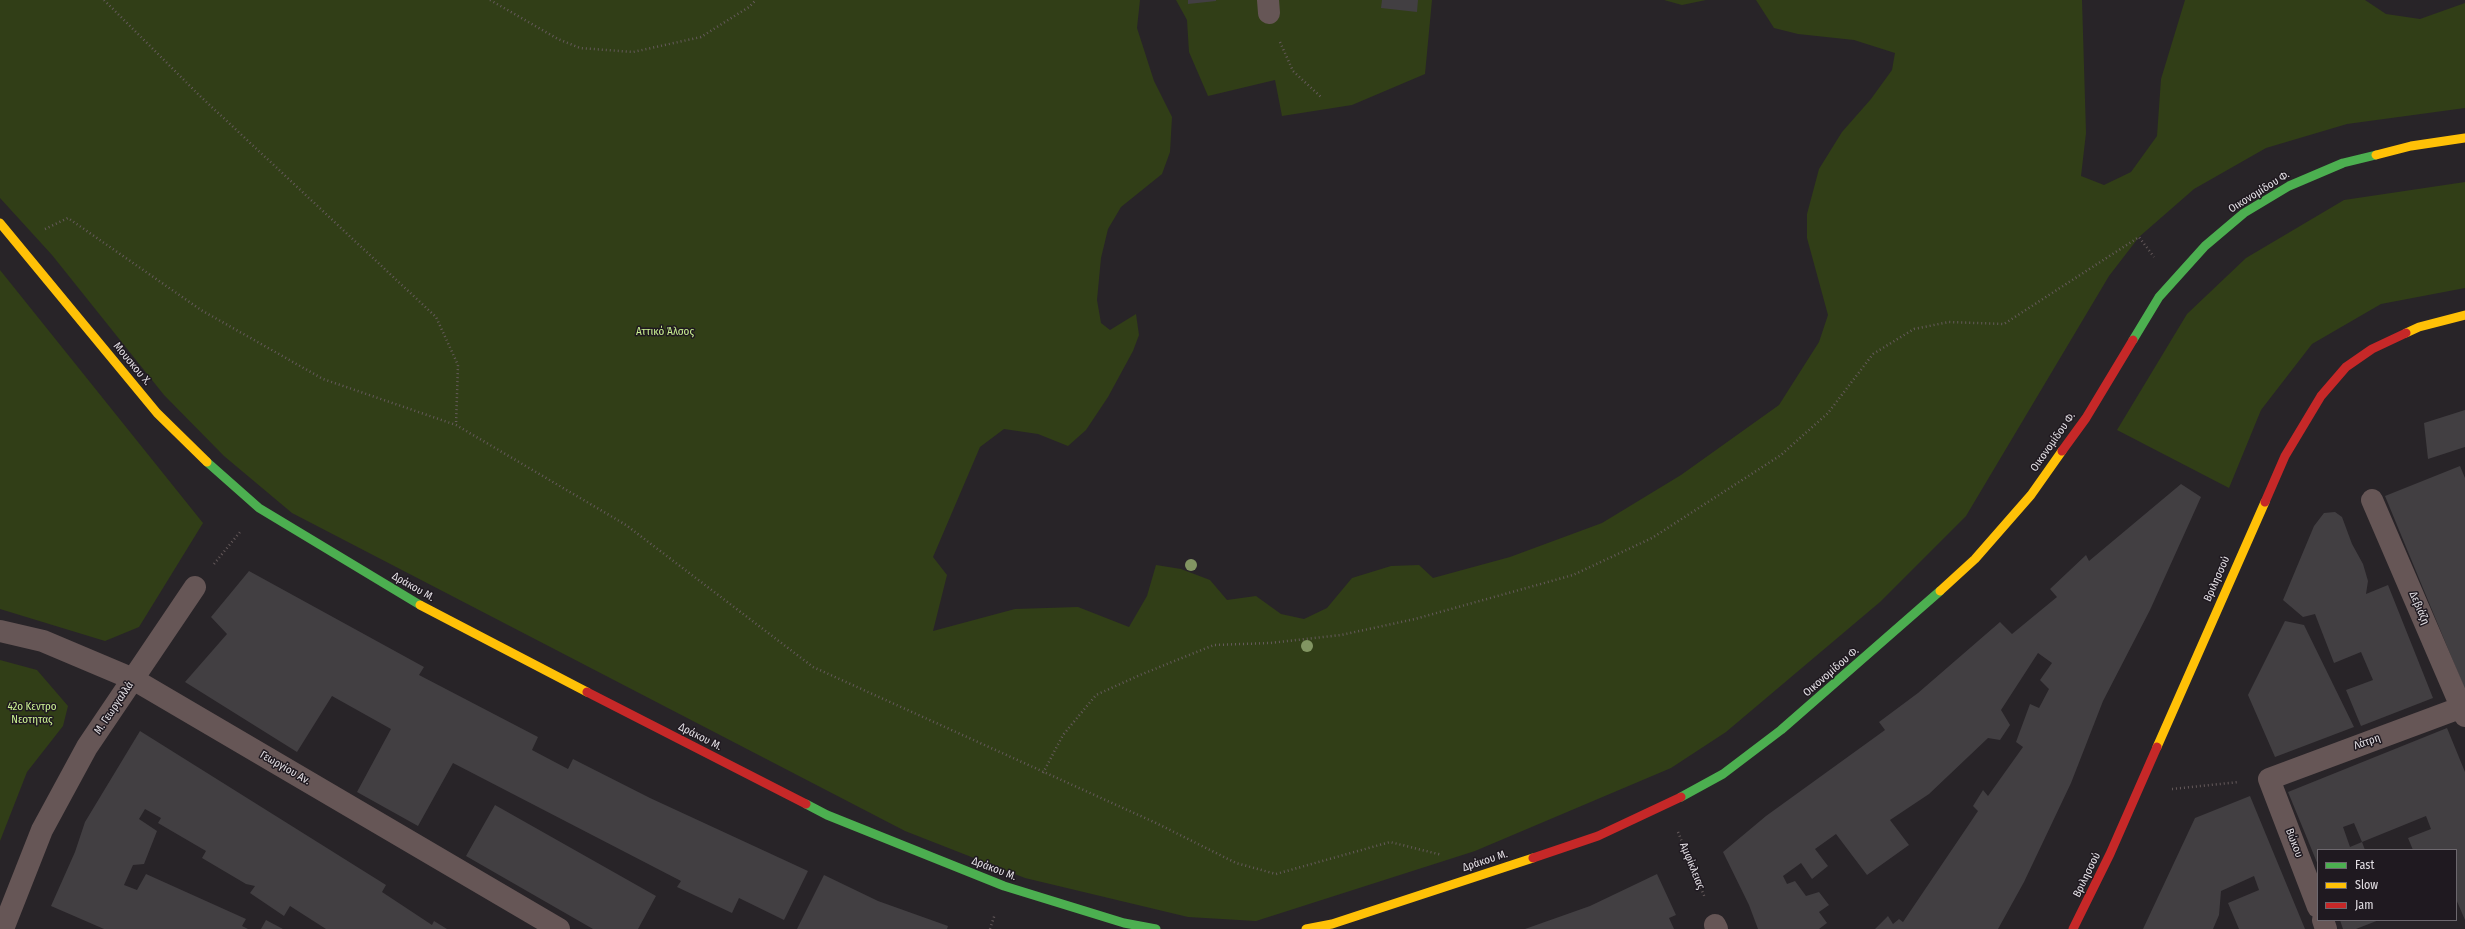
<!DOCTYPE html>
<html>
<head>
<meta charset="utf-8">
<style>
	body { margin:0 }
	#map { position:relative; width:2465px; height:929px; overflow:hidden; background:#282428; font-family:"Fira Sans Condensed",sans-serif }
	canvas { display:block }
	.legend { position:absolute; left:2317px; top:849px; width:140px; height:72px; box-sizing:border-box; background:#1f1920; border:1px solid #6d686e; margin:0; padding:5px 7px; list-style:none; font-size:12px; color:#e3dfe4 }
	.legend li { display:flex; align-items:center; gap:8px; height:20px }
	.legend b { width:20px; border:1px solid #6d686e }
</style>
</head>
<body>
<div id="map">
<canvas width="2465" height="929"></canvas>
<ul class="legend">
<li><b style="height:5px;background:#4caf50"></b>Fast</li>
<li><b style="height:5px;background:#ffc107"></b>Slow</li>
<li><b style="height:5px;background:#c62828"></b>Jam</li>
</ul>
</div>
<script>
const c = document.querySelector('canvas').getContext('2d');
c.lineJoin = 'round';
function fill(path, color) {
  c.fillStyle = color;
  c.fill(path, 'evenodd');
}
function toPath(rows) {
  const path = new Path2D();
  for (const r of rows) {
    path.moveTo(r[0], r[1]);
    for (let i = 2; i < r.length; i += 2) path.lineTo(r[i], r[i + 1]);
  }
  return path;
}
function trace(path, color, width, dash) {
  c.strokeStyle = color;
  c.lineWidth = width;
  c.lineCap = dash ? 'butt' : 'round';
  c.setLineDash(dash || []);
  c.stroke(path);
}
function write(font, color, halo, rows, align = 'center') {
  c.font = font + ' "Fira Sans Condensed",sans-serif';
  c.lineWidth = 3;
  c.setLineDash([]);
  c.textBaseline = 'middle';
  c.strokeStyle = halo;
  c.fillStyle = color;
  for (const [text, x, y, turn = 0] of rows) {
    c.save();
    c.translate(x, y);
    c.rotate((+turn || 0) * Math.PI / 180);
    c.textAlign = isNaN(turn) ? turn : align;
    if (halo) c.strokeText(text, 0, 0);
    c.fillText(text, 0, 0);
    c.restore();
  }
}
const green = toPath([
	[0,0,1140,0,1137,28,1154,81,1172,117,1170,152,1162,174,1121,207,1108,229,1101,258,1097,300,1101,323,1110,330,1136,314,1139,335,1133,351,1108,397,1086,430,1068,446,1038,434,1004,429,980,447,933,557,947,575,933,631,1015,609,1078,607,1129,627,1147,596,1156,565,1181,569,1210,580,1227,600,1256,596,1281,614,1304,619,1327,608,1352,578,1391,566,1419,565,1433,578,1510,557,1602,523,1681,475,1779,405,1819,342,1828,315,1807,238,1807,214,1819,169,1842,132,1871,99,1892,70,1895,53,1854,40,1798,34,1774,28,1756,0,2082,0,2086,133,2081,176,2104,185,2131,172,2157,136,2161,79,2185,0,2365,0,2386,14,2420,19,2465,3,2465,108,2347,124,2266,148,2194,189,2139,237,2109,276,1966,516,1880,602,1726,732,1671,768,1475,851,1256,921,1188,917,1025,878,905,831,292,513,224,456,164,395,52,255,0,198],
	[1176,0,1432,0,1425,74,1352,105,1282,116,1275,80,1208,96,1189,52,1187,20],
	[1664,0,1706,0,1682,5],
	[2465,182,2465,288,2381,304,2312,344,2261,410,2229,488,2117,430,2187,314,2246,258,2344,200],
	[0,270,203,523,139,627,105,641,0,609],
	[0,660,37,670,68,706,63,726,27,772,0,841]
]);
const building = toPath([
	[1188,0,1216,0,1216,1,1188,4],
	[1382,0,1418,0,1417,12,1381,8],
	[2465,410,2465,447,2428,459,2424,423],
	[2460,466,2465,478,2465,690,2385,496],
	[2181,484,2201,497,2150,610,2103,701,2071,783,2024,882,1998,929,1875,929,1888,916,1893,924,1899,919,1903,922,1978,811,1973,806,1983,790,1988,796,2023,747,2016,742,2030,704,2039,708,2049,689,2040,680,2052,663,2038,653,2001,710,2010,725,2000,740,1988,738,1929,794,1890,820,1909,845,1867,875,1836,834,1815,849,1828,866,1812,879,1801,863,1783,876,1787,884,1795,881,1806,896,1819,892,1829,905,1819,912,1827,923,1819,929,1758,929,1749,905,1723,852,1766,816,1885,730,1879,722,1918,693,2000,622,2012,634,2057,597,2050,589,2086,555,2089,561],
	[2335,512,2342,517,2352,544,2363,564,2368,581,2366,594,2388,585,2433,698,2361,726,2346,690,2373,680,2361,652,2334,663,2315,614,2303,617,2283,600,2314,526,2324,513],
	[249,571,424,667,419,675,538,737,532,750,568,769,573,759,650,798,808,871,784,920,739,898,732,913,677,887,681,881,453,763,418,826,357,792,391,729,332,696,297,752,185,682,227,634,211,617],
	[2285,621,2304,625,2354,727,2275,757,2248,695],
	[2447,728,2465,772,2465,920,2456,899,2456,850,2413,850,2408,838,2431,829,2426,816,2362,842,2365,850,2318,850,2318,865,2288,792],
	[2354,823,2362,842,2350,847,2343,827],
	[140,731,386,885,382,892,432,925,434,921,447,929,326,929,290,906,284,916,250,893,255,886,246,884,202,858,206,851,158,823,161,818,145,809,139,819,157,831,144,864,133,865,124,885,137,890,146,874,246,919,242,926,248,929,104,929,51,906,75,852,85,822],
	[2250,796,2305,929,2239,929,2228,903,2259,890,2254,876,2221,891,2219,915,2213,929,2143,929,2195,818],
	[495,805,656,896,638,929,593,929,466,856],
	[1657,874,1676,915,1669,918,1674,929,1525,929,1590,906],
	[824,875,878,901,948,926,947,929,797,929],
	[266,920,283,929,261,929],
	[2340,920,2379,920,2356,929,2343,929]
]);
const path = toPath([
	[104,0,199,95,436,317,458,365,456,425],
	[490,0,558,39,580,48,633,52,701,37,749,7,756,0],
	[1280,42,1293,71,1321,97],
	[45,229,68,218,201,310,323,379,456,425,626,525,813,667,1156,823,1236,863,1276,874,1390,842,1442,855],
	[214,564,240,532],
	[1043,773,1063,735,1096,695,1140,675,1214,645,1270,643,1341,635,1415,619,1573,575,1652,538,1781,455,1828,413,1873,354,1914,329,1949,322,2004,324,2139,237,2154,257],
	[2172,789,2239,782],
	[1678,832,1705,898],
	[990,929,995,914]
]);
const street = toPath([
	[1268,0,1269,13],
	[2372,500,2465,716],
	[0,631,43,641,133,679,559,929],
	[2318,907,2269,779,2465,706],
	[2323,920,2326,929],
	[1715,925,1717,929],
	[3,929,42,830,87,747,195,587]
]);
const fast = toPath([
	[2133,340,2159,297,2205,246,2244,213,2289,186,2343,163,2376,155],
	[207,462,259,508,420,605],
	[1681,797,1723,774,1781,730,1940,591],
	[806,804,827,815,1004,886,1124,923,1156,929]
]);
const slow = toPath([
	[2376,155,2411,146,2465,138],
	[0,223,157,413,207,462],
	[2406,333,2419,327,2465,315],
	[1940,591,1975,559,2031,495,2062,451],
	[420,605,587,692],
	[2157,747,2265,502],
	[1306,929,1332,924,1533,858]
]);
const jam = toPath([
	[2062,451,2086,418,2133,340],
	[2265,502,2285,456,2321,396,2346,367,2372,349,2406,333],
	[587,692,806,804],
	[1533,858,1598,836,1681,797],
	[2073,929,2110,854,2157,747]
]);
const trees = [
	[1191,565],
	[1307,646]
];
const streetNames = [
	["Οικονομίδου Φ.",2259,192,-32],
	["Μουσκου Χ.",132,364,50],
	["Οικονομίδου Φ.",2053,442,-55],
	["Βριλησσού",2217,579,-66],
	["Δράκου Μ.",413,587,30],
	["Δεβιάζη",2419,608,67],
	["Οικονομίδου Φ.",1831,672,-41],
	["Μ. Γεωργαλλά",114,708,-56],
	["Δράκου Μ.",700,737,27],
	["Λάτρη",2367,742,-20],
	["Γεωργίου Αν.",285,768,30],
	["Βώκου",2294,843,69],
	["Δράκου Μ.",1485,861,-18],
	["Αμφίκλειας",1692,866,68],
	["Δράκου Μ.",994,869,21],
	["Βριλησσού",2087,875,-64]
];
const parkNames = [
	["Αττικό Άλσος",665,332],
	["42ο Κεντρο",32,707],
	["Νεοτητας",32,720]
];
fill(green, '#313e17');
fill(building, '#423f42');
trace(path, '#655a5b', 2.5, [1, 3]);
trace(street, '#665656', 22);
trace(fast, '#4caf50', 9);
trace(slow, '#ffc107', 9);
trace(jam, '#c62828', 9);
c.fillStyle = '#829562';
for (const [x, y] of trees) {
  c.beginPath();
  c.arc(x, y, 6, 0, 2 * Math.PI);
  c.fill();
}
write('11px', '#e3dfe4', '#1f1920', streetNames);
write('11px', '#cbf192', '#1f1920', parkNames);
</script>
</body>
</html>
